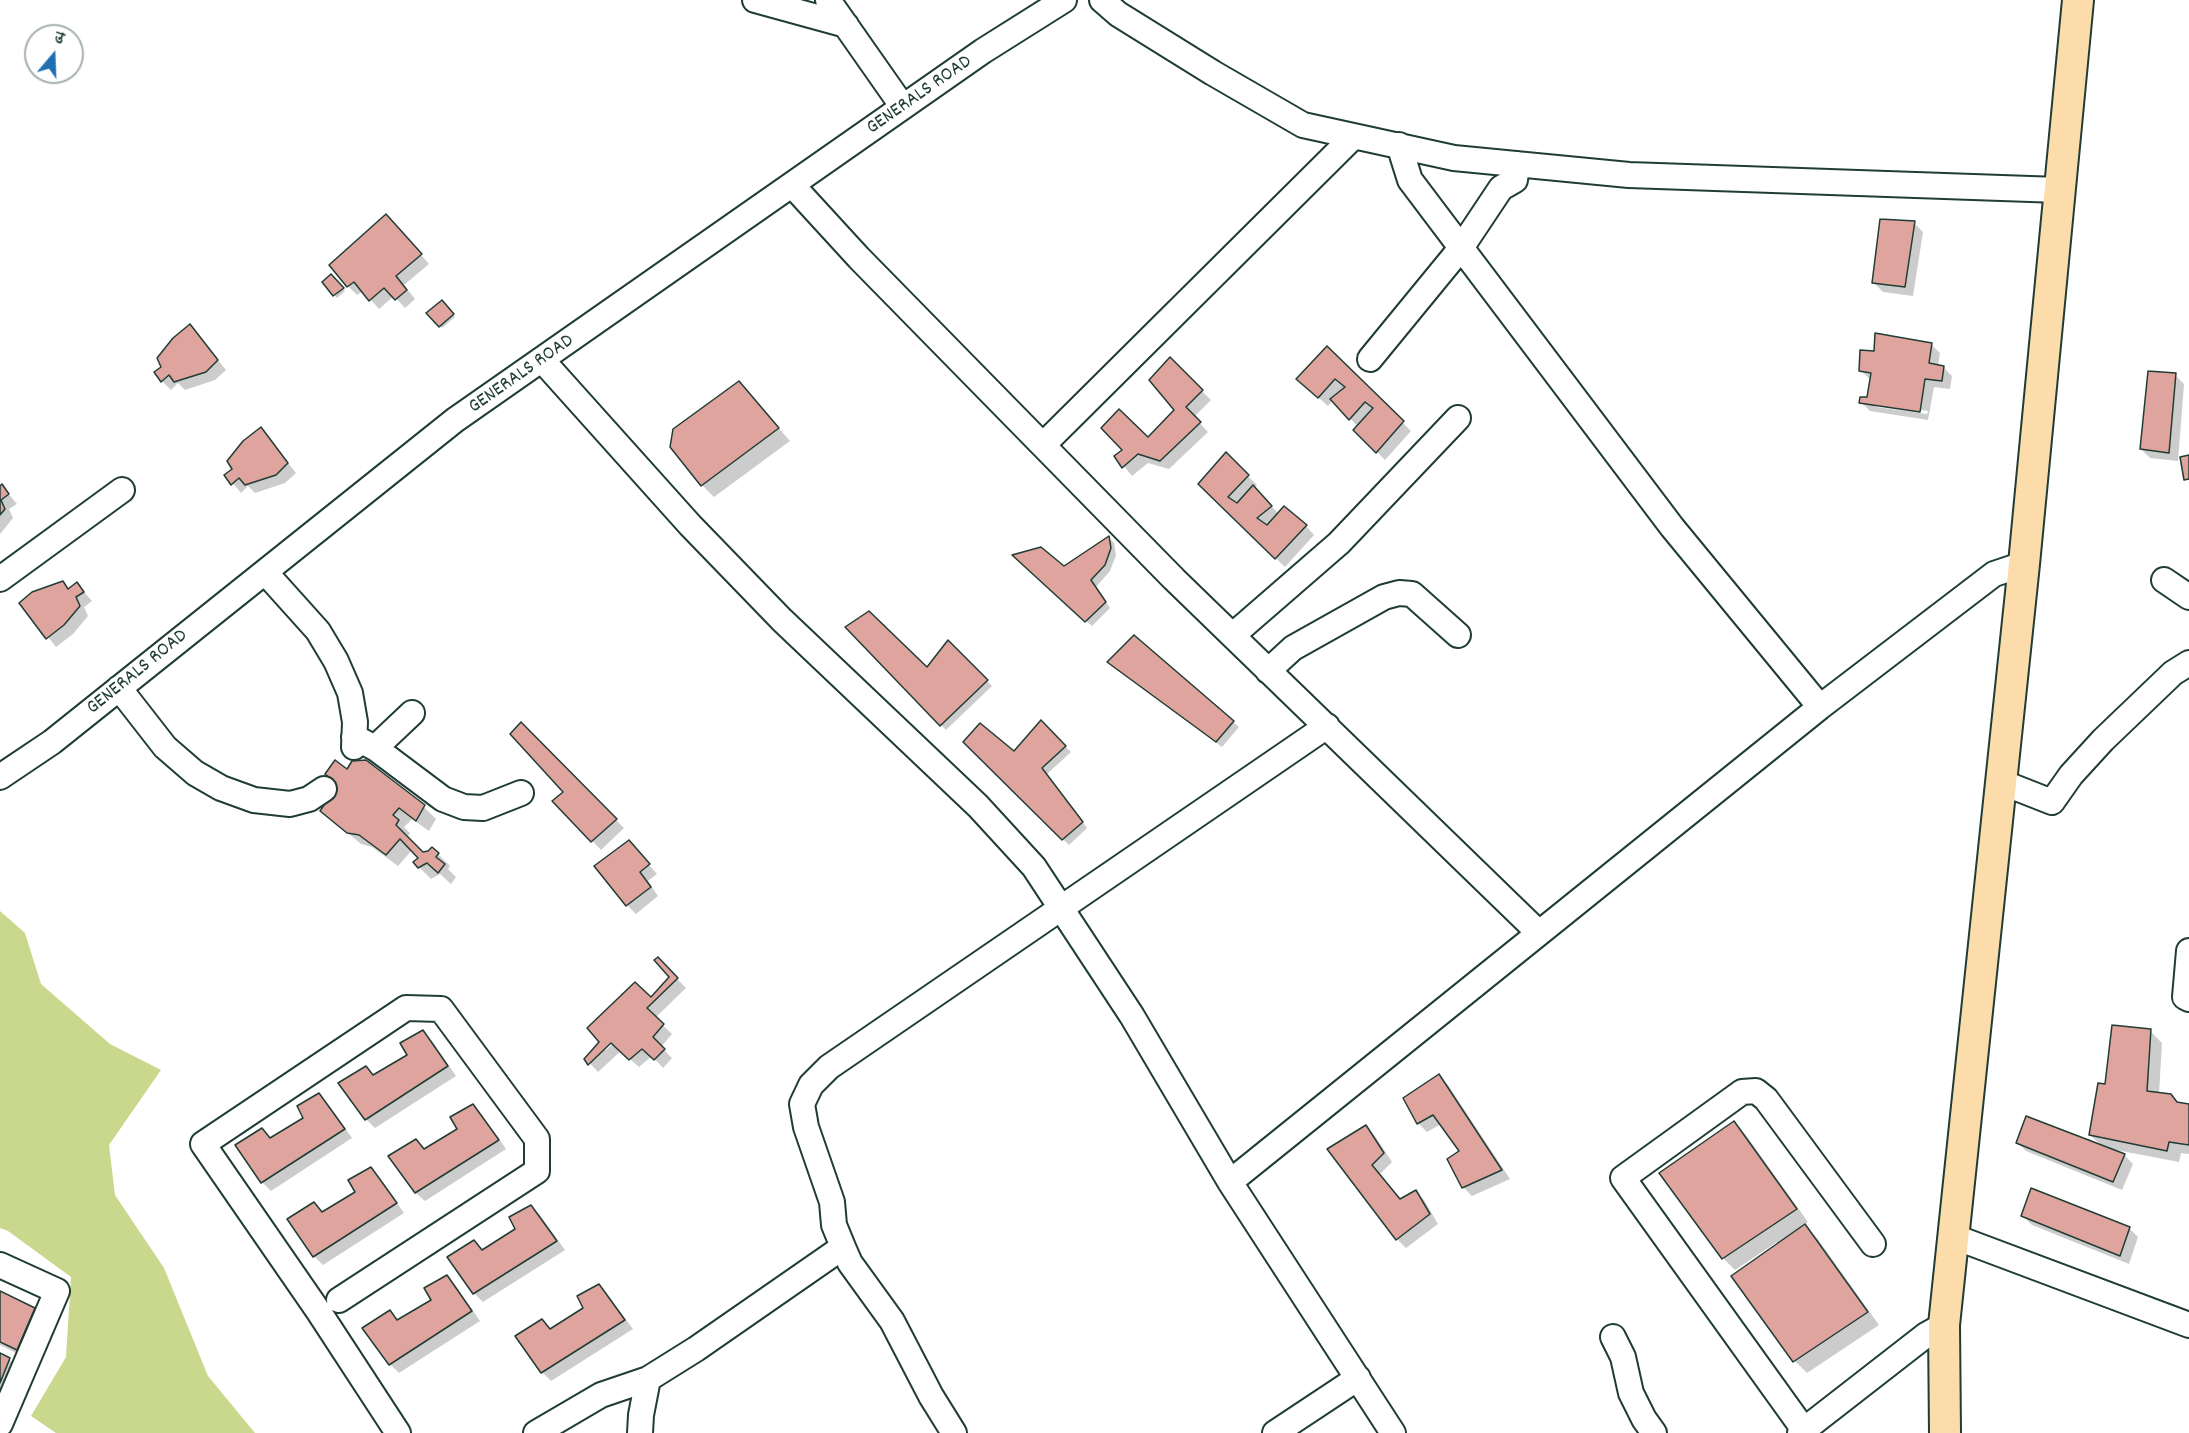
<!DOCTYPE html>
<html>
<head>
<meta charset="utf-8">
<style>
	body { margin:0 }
	#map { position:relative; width:2189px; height:1433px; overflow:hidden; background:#fff; font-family:Dekko,"Playpen Sans Deva",sans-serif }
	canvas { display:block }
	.north { position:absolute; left:24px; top:24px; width:60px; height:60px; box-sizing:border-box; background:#fff; border:2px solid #a5b1ae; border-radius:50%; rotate:19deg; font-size:16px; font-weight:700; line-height:24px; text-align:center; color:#1f3d34 }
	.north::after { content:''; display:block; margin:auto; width:21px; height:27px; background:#1f6fb2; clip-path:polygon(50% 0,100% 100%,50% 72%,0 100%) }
</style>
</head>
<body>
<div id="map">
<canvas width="2189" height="1433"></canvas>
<div class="north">उ</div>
</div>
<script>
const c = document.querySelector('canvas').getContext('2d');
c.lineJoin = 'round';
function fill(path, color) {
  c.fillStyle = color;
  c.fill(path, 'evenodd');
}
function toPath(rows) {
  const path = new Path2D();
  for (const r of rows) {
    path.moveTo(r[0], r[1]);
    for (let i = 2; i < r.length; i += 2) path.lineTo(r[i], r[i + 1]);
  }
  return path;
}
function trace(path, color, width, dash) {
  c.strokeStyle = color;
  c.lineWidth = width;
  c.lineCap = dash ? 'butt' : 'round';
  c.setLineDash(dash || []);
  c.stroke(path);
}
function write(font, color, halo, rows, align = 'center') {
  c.font = font + ' Dekko,sans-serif';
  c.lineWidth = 4.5;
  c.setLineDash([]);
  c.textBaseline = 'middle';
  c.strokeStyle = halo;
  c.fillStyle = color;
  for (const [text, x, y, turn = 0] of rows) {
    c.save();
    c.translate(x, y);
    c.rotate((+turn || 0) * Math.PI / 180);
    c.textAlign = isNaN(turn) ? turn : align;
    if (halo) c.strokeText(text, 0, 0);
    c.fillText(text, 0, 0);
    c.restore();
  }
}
const green = toPath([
	[0,911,25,933,41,984,110,1044,161,1070,109,1145,115,1195,164,1268,208,1376,255,1433,56,1433,31,1416,66,1357,71,1277,8,1231,0,1228]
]);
const shadow = toPath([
	[1914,223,1923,232,1913,296,1883,292,1874,283],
	[394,224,429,264,404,285,415,299,405,308,394,296,379,309,363,291,357,295,348,286],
	[331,276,345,291,337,298,324,282],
	[441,302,455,317,442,328,428,313],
	[190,326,226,370,215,380,185,390,178,383,171,390,162,381,163,367],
	[1931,344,1940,353,1938,366,1943,367,1952,376,1950,389,1934,387,1928,420,1870,411,1861,402,1868,399,1871,380,1861,371,1875,352],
	[1876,404,1928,411,1927,414,1876,407],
	[1327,348,1411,431,1385,460,1355,430,1358,427,1333,400,1328,406,1298,379],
	[1170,360,1211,400,1194,417,1208,432,1169,469,1148,463,1132,476,1116,456,1148,439,1176,410],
	[2175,375,2184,384,2178,461,2150,458,2141,449],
	[739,383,790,441,714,497,702,485,672,446],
	[261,429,296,473,285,483,255,493,248,486,241,493,226,475,234,470],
	[1226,455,1257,485,1254,488,1279,514,1306,526,1314,535,1285,567,1200,484],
	[2,486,17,504,9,509,13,518,0,534,0,488],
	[1109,538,1114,543,1116,555,1110,571,1096,587,1110,608,1092,626,1015,555,1064,568],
	[62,583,69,590,77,584,92,601,84,607,88,616,73,634,56,647,21,603],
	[848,628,927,669,948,642,992,686,946,730],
	[1114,667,1233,722,1239,727,1222,747],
	[1041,723,1071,752,1047,774,1087,828,1069,845,965,742,1014,753],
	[521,724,624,828,601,850,554,801,565,792],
	[365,761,424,807,436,819,429,831,412,819,404,827,410,833,407,838,422,853,438,854,450,866,448,869,456,877,451,884,440,874,431,879,419,867,420,858,412,850,398,866,372,847,361,844,322,811,347,771],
	[637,851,657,874,648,881,658,896,636,914,627,905],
	[658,959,686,988,655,1018,672,1034,661,1047,672,1058,663,1068,652,1056,639,1067,621,1051,598,1072,586,1059,601,1042,589,1028,635,984,651,999,671,977,656,960],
	[616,1037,618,1039,606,1050,604,1048],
	[2150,1031,2162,1043,2159,1094,2178,1104,2189,1105,2189,1154,2181,1153,2179,1162,2111,1149,2111,1150,2124,1155,2133,1164,2122,1190,2026,1151,2017,1142,2103,1147,2090,1135,2106,1086],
	[423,1032,432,1041,456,1076,375,1128,366,1119,374,1076,409,1055],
	[1439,1076,1448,1085,1510,1179,1472,1196,1463,1187,1461,1152,1441,1124,1427,1132,1418,1123],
	[319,1095,328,1104,352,1138,271,1191,262,1182,262,1130,271,1139,305,1118],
	[473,1106,482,1115,506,1149,425,1201,416,1193,390,1157,425,1150,459,1129],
	[1734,1123,1746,1135,1808,1222,1803,1225,1817,1238,1879,1325,1807,1373,1795,1361,1777,1242,1735,1270,1723,1258],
	[1366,1127,1375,1136,1392,1162,1380,1174,1401,1200,1415,1191,1424,1200,1438,1224,1406,1248,1397,1239,1329,1149],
	[371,1169,380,1178,404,1213,323,1265,314,1256,323,1213,357,1192],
	[531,1207,540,1215,565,1250,483,1302,474,1293,449,1257,474,1242,483,1251,517,1229],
	[2023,1216,2129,1228,2138,1237,2129,1264,2032,1225],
	[447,1277,456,1286,480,1321,399,1373,390,1364,390,1312,399,1321,433,1300],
	[599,1286,608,1295,633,1329,551,1381,542,1372,517,1336,542,1321,551,1330,585,1308],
	[0,1293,34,1309,43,1318,26,1358,0,1345],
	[0,1355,9,1359,18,1368,0,1405]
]);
const building = toPath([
	[386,214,422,254,396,276,407,290,395,300,384,288,369,301,354,282,347,287,329,265,386,214],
	[1880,219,1915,221,1905,287,1872,283,1880,219],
	[331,274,344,288,333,296,322,282,331,274],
	[442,300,454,314,439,327,426,313,442,300],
	[190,324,218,360,206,372,174,382,169,375,161,382,154,372,161,367,157,358,173,338,190,324],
	[1875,333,1932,343,1929,363,1944,366,1942,381,1925,379,1920,412,1859,403,1860,397,1867,397,1871,373,1859,371,1860,350,1874,351,1875,333],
	[1327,346,1404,421,1376,453,1353,430,1373,408,1365,402,1349,420,1330,399,1345,387,1335,379,1318,398,1296,379,1327,346],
	[1170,357,1203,390,1186,407,1201,422,1160,461,1138,454,1122,468,1114,456,1122,450,1101,428,1119,409,1148,437,1174,410,1149,380,1170,357],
	[2148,371,2176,373,2169,453,2140,449,2148,371],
	[739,381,779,428,701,486,670,447,673,429,739,381],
	[261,427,288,463,276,475,245,485,239,478,231,485,224,475,232,469,227,461,243,441,261,427],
	[1226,452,1249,475,1228,497,1237,503,1253,485,1272,506,1257,518,1267,525,1284,506,1307,525,1275,559,1198,484,1226,452],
	[2189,455,2189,479,2184,480,2180,457,2189,455],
	[2,484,9,494,1,500,5,509,0,515,0,486,2,484],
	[1109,536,1111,548,1105,565,1091,580,1106,602,1085,622,1012,555,1041,547,1064,566,1109,536],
	[63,581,68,589,77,582,84,592,76,597,80,606,64,625,46,639,19,603,32,592,63,581],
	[869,611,927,667,948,640,988,680,940,726,845,627,869,611],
	[1134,635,1234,721,1216,742,1107,662,1134,635],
	[1041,720,1066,746,1042,768,1083,822,1062,840,963,742,980,723,1014,751,1041,720],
	[521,722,617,819,591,842,552,801,563,792,510,734,521,722],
	[335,760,347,769,352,761,366,760,425,805,416,821,399,808,393,815,399,820,396,825,423,852,428,851,432,847,439,853,436,857,445,864,438,873,427,863,418,868,413,862,418,858,400,839,386,855,359,835,347,833,320,811,324,805,321,801,336,783,325,774,335,760],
	[629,840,650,864,640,872,651,887,626,906,594,866,629,840],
	[658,957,678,978,647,1008,664,1024,653,1037,665,1049,654,1060,642,1049,629,1060,611,1043,588,1065,584,1059,599,1042,587,1028,635,982,651,997,669,977,654,960,658,957],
	[2112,1025,2151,1029,2147,1091,2171,1094,2177,1102,2189,1104,2189,1145,2169,1142,2167,1151,2089,1135,2098,1083,2105,1084,2112,1025],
	[423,1030,448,1066,365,1120,338,1083,366,1066,373,1075,407,1055,400,1043,423,1030],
	[1439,1074,1502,1170,1462,1188,1447,1159,1459,1151,1433,1115,1417,1124,1403,1098,1439,1074],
	[319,1093,345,1129,261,1183,235,1145,262,1128,270,1138,303,1118,297,1106,319,1093],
	[473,1104,499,1140,415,1193,388,1156,416,1139,424,1149,457,1129,450,1117,473,1104],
	[2026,1116,2125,1154,2113,1182,2016,1143,2026,1116],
	[1734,1121,1797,1209,1722,1259,1659,1173,1734,1121],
	[1366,1125,1384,1153,1372,1165,1400,1199,1416,1190,1430,1214,1396,1240,1327,1149,1366,1125],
	[371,1167,397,1203,313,1257,287,1219,314,1202,322,1212,355,1192,348,1180,371,1167],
	[2031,1188,2130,1227,2120,1256,2021,1216,2031,1188],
	[531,1205,557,1241,473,1294,447,1257,474,1240,482,1250,515,1229,509,1217,531,1205],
	[1805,1224,1868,1312,1793,1362,1731,1276,1805,1224],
	[447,1275,472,1311,389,1365,362,1328,390,1310,397,1320,431,1300,424,1288,447,1275],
	[599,1284,625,1320,541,1373,515,1336,542,1319,550,1329,583,1308,577,1296,599,1284],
	[0,1291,35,1308,17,1350,0,1342,0,1291],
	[0,1353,10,1358,0,1383,0,1353]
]);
const minor = toPath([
	[755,0,846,25],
	[828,0,903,107],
	[1102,0,1118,14,1213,73,1303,125,1454,158,1629,175,2059,190],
	[1399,145,1410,180,1672,527,1820,707],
	[793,186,859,258,1174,579,1539,933],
	[1370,359,1461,248,1501,188,1515,180,1517,164],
	[542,360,690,525,782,620,978,806,1034,867,1132,1016,1230,1182,1393,1433],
	[1043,445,1354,136],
	[265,572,318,631,336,661,350,693,355,722,354,747],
	[0,579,122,490],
	[2164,580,2189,597],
	[1233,635,1339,543,1458,418],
	[1268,671,1293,648,1384,597,1399,593,1412,594,1458,635],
	[119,688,165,747,195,773,221,788,254,800,290,804,309,799,324,789],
	[354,737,375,748,443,799,464,807,483,808,521,793],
	[375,748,412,713],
	[0,777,52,742,455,420,983,51,1064,0],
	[2001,782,2052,802,2071,775,2103,740,2173,673,2189,663],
	[2189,951,2185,997,2189,999],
	[1230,1182,1820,707,1994,574,2024,564],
	[1952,1236,2189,1325],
	[843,1247,850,1263,892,1321,931,1396,954,1433],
	[0,1265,57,1291,0,1424],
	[339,1300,537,1171,537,1139,441,1009,406,1008,203,1144,319,1312,398,1433],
	[1613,1337,1623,1357,1631,1393,1644,1419,1654,1433],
	[1804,1430,1623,1178,1742,1092,1756,1091,1766,1099,1873,1244],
	[536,1433,601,1395,648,1379,696,1349,843,1247,834,1225,832,1202,806,1127,802,1104,811,1085,829,1067,1327,726],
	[640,1433,641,1415,648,1379],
	[1275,1433,1358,1378],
	[1800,1433,1926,1335,1944,1325]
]);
const major = toPath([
	[1945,1433,1944,1325,2024,564,2078,0]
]);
const streetNames = [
	["GENERALS ROAD",920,96,-35],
	["GENERALS ROAD",522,375,-35],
	["GENERALS ROAD",138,673,-39]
];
fill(green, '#c9d88c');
fill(shadow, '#0003');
fill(building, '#dea49d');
trace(building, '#1f3d34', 1.5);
trace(minor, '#1f3d34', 28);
trace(major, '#1f3d34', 34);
trace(minor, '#fff', 24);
trace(major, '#fddcac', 30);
write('20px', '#1f3d34', '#fff', streetNames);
</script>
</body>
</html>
